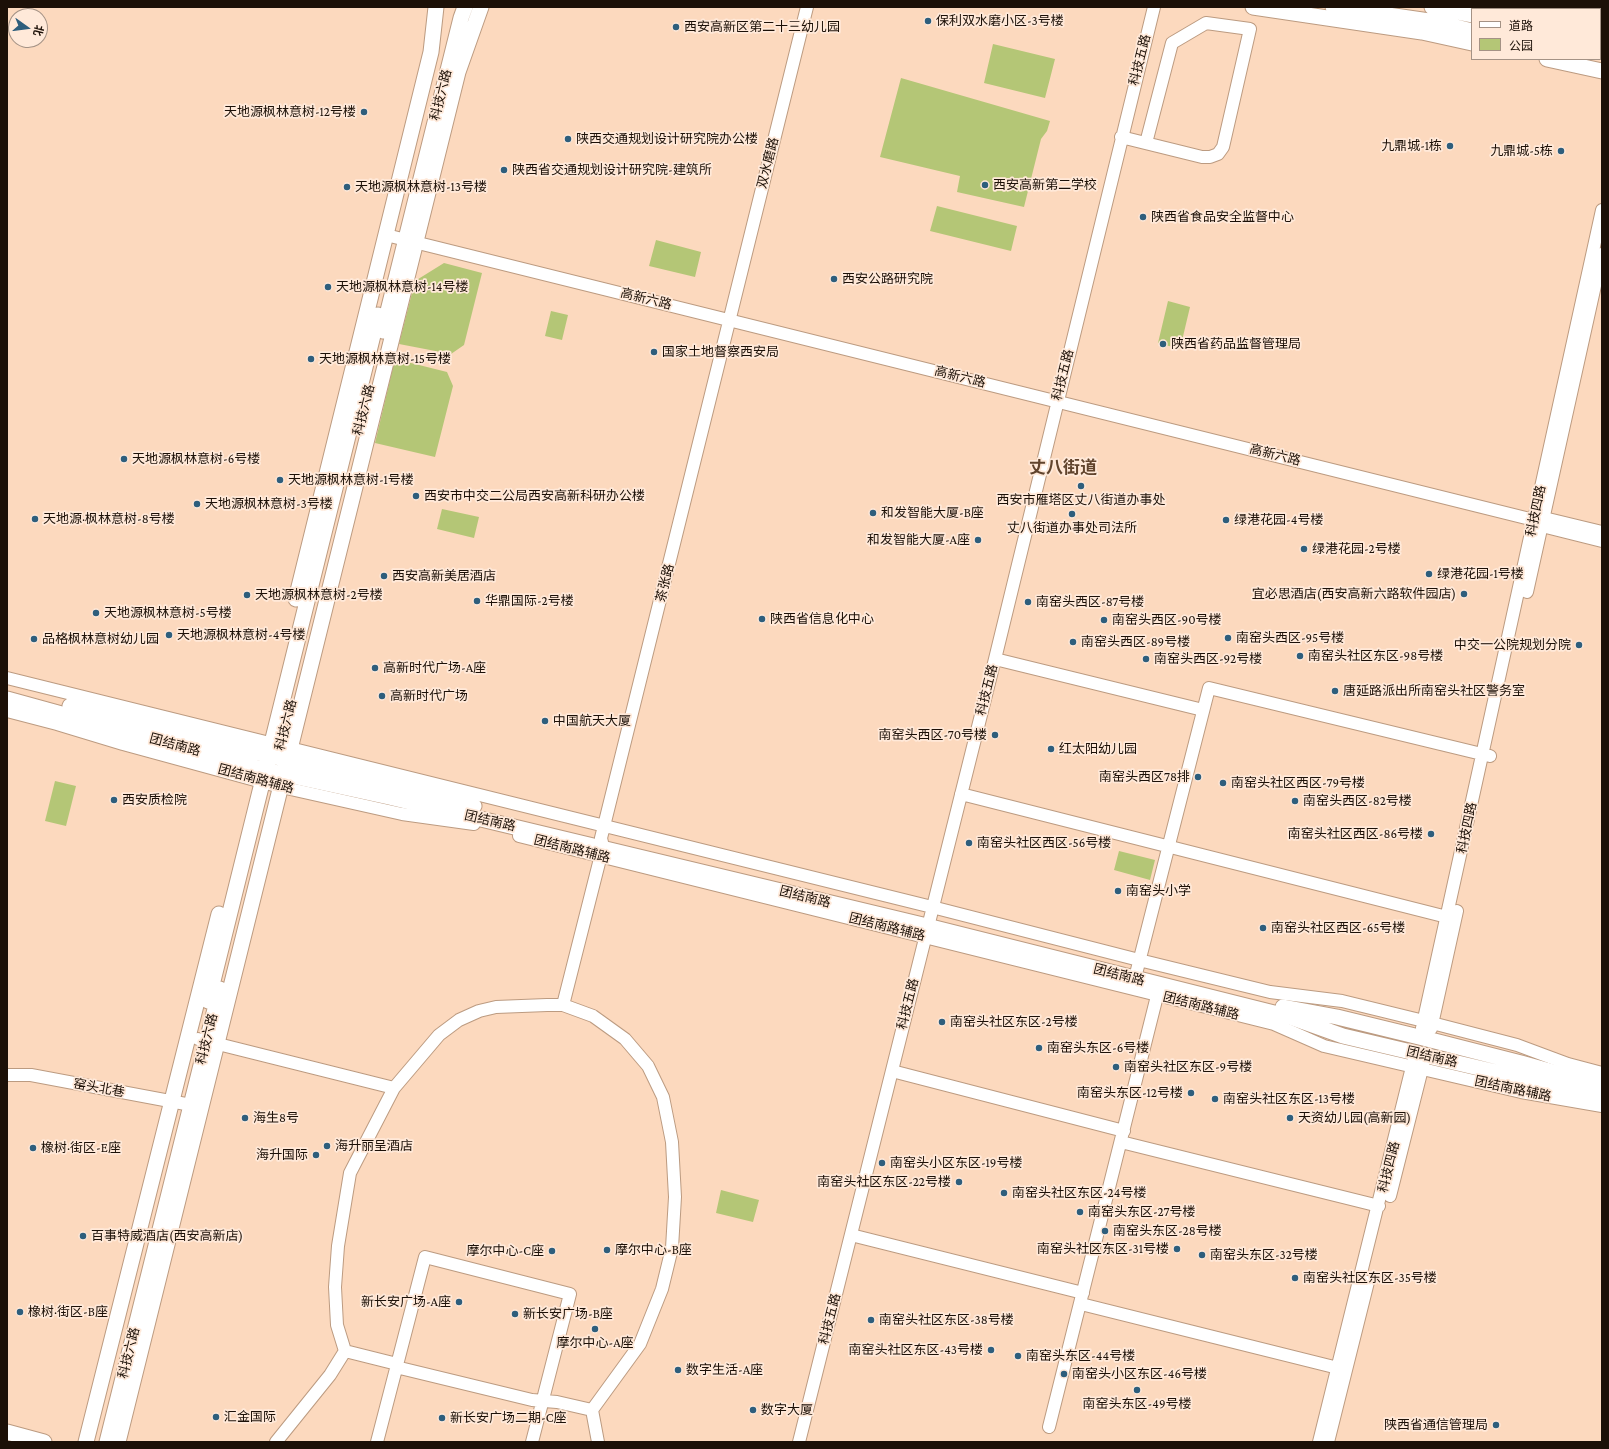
<!DOCTYPE html>
<html>
<head>
<meta charset="utf-8">
<style>
	body { margin:0 }
	#map { position:relative; width:1609px; height:1449px; overflow:hidden; background:#fcd9be; font-family:"Crimson Pro","Noto Sans SC",serif }
	canvas { display:block }
	.frame { position:absolute; inset:0; border:8px solid #1c1007; pointer-events:none }
	.legend { position:absolute; left:1471px; top:8px; width:130px; height:52px; box-sizing:border-box; background:#ffe9d9; border:1px solid #a49285; margin:0; padding:5px 7px; list-style:none; font-size:12px; color:#1c1007 }
	.legend li { display:flex; align-items:center; gap:8px; height:20px }
	.legend b { width:20px; border:1px solid #a49285 }
	.north { position:absolute; left:8px; top:8px; width:40px; height:40px; box-sizing:border-box; background:#ffe9d9; border:1px solid #a49285; border-radius:50%; rotate:104deg; font-size:11px; font-weight:700; line-height:16px; text-align:center; color:#1c1007 }
	.north::after { content:''; display:block; margin:auto; width:14px; height:18px; background:#2e5e7c; clip-path:polygon(50% 0,100% 100%,50% 72%,0 100%) }
</style>
</head>
<body>
<div id="map">
<canvas width="1609" height="1449"></canvas>
<div class="frame"></div>
<ul class="legend">
<li><b style="height:5px;background:#fff"></b>道路</li>
<li><b style="height:11px;background:#b4c676"></b>公园</li>
</ul>
<div class="north">北</div>
</div>
<script>
const c = document.querySelector('canvas').getContext('2d');
c.lineJoin = 'round';
function fill(path, color) {
  c.fillStyle = color;
  c.fill(path, 'evenodd');
}
function toPath(rows) {
  const path = new Path2D();
  for (const r of rows) {
    path.moveTo(r[0], r[1]);
    for (let i = 2; i < r.length; i += 2) path.lineTo(r[i], r[i + 1]);
  }
  return path;
}
function trace(path, color, width, dash) {
  c.strokeStyle = color;
  c.lineWidth = width;
  c.lineCap = dash ? 'butt' : 'round';
  c.setLineDash(dash || []);
  c.stroke(path);
}
function write(font, color, halo, rows, align = 'center') {
  c.font = font + ' "Crimson Pro","Noto Sans SC",serif';
  c.lineWidth = 3.5;
  c.setLineDash([]);
  c.textBaseline = 'middle';
  c.strokeStyle = halo;
  c.fillStyle = color;
  for (const [text, x, y, turn = 0] of rows) {
    c.save();
    c.translate(x, y);
    c.rotate((+turn || 0) * Math.PI / 180);
    c.textAlign = isNaN(turn) ? turn : align;
    if (halo) c.strokeText(text, 0, 0);
    c.fillText(text, 0, 0);
    c.restore();
  }
}
const green = toPath([
	[993,44,1055,59,1045,98,984,83],
	[901,78,1050,121,1047,131,1041,139,1024,207,957,192,960,176,880,157],
	[937,206,1017,226,1011,251,930,231],
	[656,240,701,252,695,277,649,266],
	[444,263,482,273,464,345,451,354,399,344,415,281],
	[1168,301,1190,307,1180,349,1158,343],
	[551,311,568,315,562,340,545,336],
	[395,359,447,372,453,386,435,457,375,443],
	[442,509,479,517,474,538,437,529],
	[55,781,76,786,66,826,45,821],
	[1119,851,1155,860,1150,880,1114,870],
	[721,1190,759,1200,753,1222,716,1213]
]);
const minor = toPath([
	[1121,137,1202,157,1210,157,1218,154,1223,147,1250,29,1206,23,1172,43,1146,143],
	[386,235,1534,520,1542,526,1602,541],
	[1538,519,1544,518,1602,532],
	[1527,592,1602,254],
	[995,659,1203,710],
	[7,678,932,907,1139,960,1270,992,1342,1001,1432,1023,1517,1045,1568,1064,1602,1073],
	[7,711,57,724,123,744,277,786,402,814,474,824],
	[961,794,1447,917],
	[519,836,1274,1024,1324,1046,1521,1092,1602,1106],
	[1137,970,1209,688,1490,756],
	[563,1005,603,847,601,838,807,7],
	[1422,1028,1602,210],
	[1431,1029,1457,911],
	[198,1039,394,1088],
	[892,1071,1124,1131],
	[7,1075,31,1075,191,1105],
	[1121,1142,1379,1206],
	[1390,1196,1424,1061],
	[851,1235,1083,1293],
	[1081,1304,1338,1368],
	[345,1351,397,1364,400,1368,532,1400,557,1402,592,1410],
	[1049,1427,1159,988],
	[276,1442,330,1375,345,1351,337,1325,335,1287,338,1246,350,1173,394,1088,439,1035,459,1020,479,1011,496,1007,547,1005,563,1005,593,1016,625,1039,648,1066,663,1097,672,1142,675,1197,672,1248,662,1289,640,1344,592,1410,598,1442],
	[377,1442,425,1257,570,1294,532,1442],
	[799,1442,995,659,1154,7],
	[1319,1442,1414,1059],
	[1328,1442,1368,1282]
]);
const major = toPath([
	[1253,7,1422,32,1472,43],
	[1333,7,1436,22,1472,31],
	[1432,7,1472,15],
	[1497,7,1506,9],
	[1600,30,1602,30],
	[1600,43,1602,43],
	[1547,59,1602,71],
	[383,331,461,18,465,7],
	[296,599,431,52,436,7],
	[7,699,265,770,389,797,927,926,1290,1017,1343,1036,1602,1097],
	[70,706,474,806],
	[208,1001,378,315],
	[1283,1007,1337,1017,1419,1037,1521,1063,1602,1086],
	[7,1432,44,1442],
	[86,1442,219,914],
	[107,1442,220,989],
	[118,1442,458,72,481,7]
]);
const markers = [
	[928,21,4,"#2e5e7c"],
	[676,27,4,"#2e5e7c"],
	[364,112,4,"#2e5e7c"],
	[568,139,4,"#2e5e7c"],
	[1450,146,4,"#2e5e7c"],
	[1561,151,4,"#2e5e7c"],
	[504,170,4,"#2e5e7c"],
	[985,185,4,"#2e5e7c"],
	[347,187,4,"#2e5e7c"],
	[1143,217,4,"#2e5e7c"],
	[834,279,4,"#2e5e7c"],
	[328,287,4,"#2e5e7c"],
	[1163,344,4,"#2e5e7c"],
	[654,352,4,"#2e5e7c"],
	[311,359,4,"#2e5e7c"],
	[124,459,4,"#2e5e7c"],
	[280,480,4,"#2e5e7c"],
	[1081,486,4,"#2e5e7c"],
	[416,496,4,"#2e5e7c"],
	[197,504,4,"#2e5e7c"],
	[873,513,4,"#2e5e7c"],
	[1072,514,4,"#2e5e7c"],
	[35,519,4,"#2e5e7c"],
	[1226,520,4,"#2e5e7c"],
	[978,540,4,"#2e5e7c"],
	[1304,549,4,"#2e5e7c"],
	[1429,574,4,"#2e5e7c"],
	[384,576,4,"#2e5e7c"],
	[1464,594,4,"#2e5e7c"],
	[247,595,4,"#2e5e7c"],
	[477,601,4,"#2e5e7c"],
	[1028,602,4,"#2e5e7c"],
	[96,613,4,"#2e5e7c"],
	[762,619,4,"#2e5e7c"],
	[1104,620,4,"#2e5e7c"],
	[169,635,4,"#2e5e7c"],
	[1228,638,4,"#2e5e7c"],
	[34,639,4,"#2e5e7c"],
	[1073,642,4,"#2e5e7c"],
	[1579,645,4,"#2e5e7c"],
	[1300,656,4,"#2e5e7c"],
	[1146,659,4,"#2e5e7c"],
	[375,668,4,"#2e5e7c"],
	[1335,691,4,"#2e5e7c"],
	[382,696,4,"#2e5e7c"],
	[545,721,4,"#2e5e7c"],
	[995,735,4,"#2e5e7c"],
	[1051,749,4,"#2e5e7c"],
	[1198,777,4,"#2e5e7c"],
	[1223,783,4,"#2e5e7c"],
	[114,800,4,"#2e5e7c"],
	[1295,801,4,"#2e5e7c"],
	[1431,834,4,"#2e5e7c"],
	[969,843,4,"#2e5e7c"],
	[1118,891,4,"#2e5e7c"],
	[1263,928,4,"#2e5e7c"],
	[942,1022,4,"#2e5e7c"],
	[1039,1048,4,"#2e5e7c"],
	[1116,1067,4,"#2e5e7c"],
	[1191,1093,4,"#2e5e7c"],
	[1215,1099,4,"#2e5e7c"],
	[245,1118,4,"#2e5e7c"],
	[1290,1118,4,"#2e5e7c"],
	[327,1146,4,"#2e5e7c"],
	[33,1148,4,"#2e5e7c"],
	[316,1155,4,"#2e5e7c"],
	[882,1163,4,"#2e5e7c"],
	[959,1182,4,"#2e5e7c"],
	[1004,1193,4,"#2e5e7c"],
	[1080,1212,4,"#2e5e7c"],
	[1105,1231,4,"#2e5e7c"],
	[83,1236,4,"#2e5e7c"],
	[1177,1249,4,"#2e5e7c"],
	[607,1250,4,"#2e5e7c"],
	[552,1251,4,"#2e5e7c"],
	[1202,1255,4,"#2e5e7c"],
	[1295,1278,4,"#2e5e7c"],
	[459,1302,4,"#2e5e7c"],
	[20,1312,4,"#2e5e7c"],
	[515,1314,4,"#2e5e7c"],
	[871,1320,4,"#2e5e7c"],
	[595,1329,4,"#2e5e7c"],
	[991,1350,4,"#2e5e7c"],
	[1018,1356,4,"#2e5e7c"],
	[678,1370,4,"#2e5e7c"],
	[1064,1374,4,"#2e5e7c"],
	[1137,1390,4,"#2e5e7c"],
	[753,1410,4,"#2e5e7c"],
	[216,1417,4,"#2e5e7c"],
	[442,1418,4,"#2e5e7c"],
	[1496,1425,4,"#2e5e7c"]
];
const poiNames = [
	["保利双水磨小区-3号楼",936,21],
	["西安高新区第二十三幼儿园",684,27],
	["天地源枫林意树-12号楼",356,112,"right"],
	["陕西交通规划设计研究院办公楼",576,139],
	["九鼎城-1栋",1442,146,"right"],
	["九鼎城-5栋",1553,151,"right"],
	["陕西省交通规划设计研究院-建筑所",512,170],
	["西安高新第二学校",993,185],
	["天地源枫林意树-13号楼",355,187],
	["陕西省食品安全监督中心",1151,217],
	["西安公路研究院",842,279],
	["天地源枫林意树-14号楼",336,287],
	["陕西省药品监督管理局",1171,344],
	["国家土地督察西安局",662,352],
	["天地源枫林意树-15号楼",319,359],
	["天地源枫林意树-6号楼",132,459],
	["天地源枫林意树-1号楼",288,480],
	["西安市中交二公局西安高新科研办公楼",424,496],
	["西安市雁塔区丈八街道办事处",1081,500,"center"],
	["天地源枫林意树-3号楼",205,504],
	["和发智能大厦-B座",881,513],
	["天地源·枫林意树-8号楼",43,519],
	["绿港花园-4号楼",1234,520],
	["丈八街道办事处司法所",1072,528,"center"],
	["和发智能大厦-A座",970,540,"right"],
	["绿港花园-2号楼",1312,549],
	["绿港花园-1号楼",1437,574],
	["西安高新美居酒店",392,576],
	["宜必思酒店(西安高新六路软件园店)",1456,594,"right"],
	["天地源枫林意树-2号楼",255,595],
	["华鼎国际-2号楼",485,601],
	["南窑头西区-87号楼",1036,602],
	["天地源枫林意树-5号楼",104,613],
	["陕西省信息化中心",770,619],
	["南窑头西区-90号楼",1112,620],
	["天地源枫林意树-4号楼",177,635],
	["南窑头西区-95号楼",1236,638],
	["品格枫林意树幼儿园",42,639],
	["南窑头西区-89号楼",1081,642],
	["中交一公院规划分院",1571,645,"right"],
	["南窑头社区东区-98号楼",1308,656],
	["南窑头西区-92号楼",1154,659],
	["高新时代广场-A座",383,668],
	["唐延路派出所南窑头社区警务室",1343,691],
	["高新时代广场",390,696],
	["中国航天大厦",553,721],
	["南窑头西区-70号楼",987,735,"right"],
	["红太阳幼儿园",1059,749],
	["南窑头西区78排",1190,777,"right"],
	["南窑头社区西区-79号楼",1231,783],
	["西安质检院",122,800],
	["南窑头西区-82号楼",1303,801],
	["南窑头社区西区-86号楼",1423,834,"right"],
	["南窑头社区西区-56号楼",977,843],
	["南窑头小学",1126,891],
	["南窑头社区西区-65号楼",1271,928],
	["南窑头社区东区-2号楼",950,1022],
	["南窑头东区-6号楼",1047,1048],
	["南窑头社区东区-9号楼",1124,1067],
	["南窑头东区-12号楼",1183,1093,"right"],
	["南窑头社区东区-13号楼",1223,1099],
	["海生8号",253,1118],
	["天资幼儿园(高新园)",1298,1118],
	["海升丽呈酒店",335,1146],
	["橡树·街区-E座",41,1148],
	["海升国际",308,1155,"right"],
	["南窑头小区东区-19号楼",890,1163],
	["南窑头社区东区-22号楼",951,1182,"right"],
	["南窑头社区东区-24号楼",1012,1193],
	["南窑头东区-27号楼",1088,1212],
	["南窑头东区-28号楼",1113,1231],
	["百事特威酒店(西安高新店)",91,1236],
	["南窑头社区东区-31号楼",1169,1249,"right"],
	["摩尔中心-B座",615,1250],
	["摩尔中心-C座",544,1251,"right"],
	["南窑头东区-32号楼",1210,1255],
	["南窑头社区东区-35号楼",1303,1278],
	["新长安广场-A座",451,1302,"right"],
	["橡树·街区-B座",28,1312],
	["新长安广场-B座",523,1314],
	["南窑头社区东区-38号楼",879,1320],
	["摩尔中心-A座",595,1343,"center"],
	["南窑头社区东区-43号楼",983,1350,"right"],
	["南窑头东区-44号楼",1026,1356],
	["数字生活-A座",686,1370],
	["南窑头小区东区-46号楼",1072,1374],
	["南窑头东区-49号楼",1137,1404,"center"],
	["数字大厦",761,1410],
	["汇金国际",224,1417],
	["新长安广场二期-C座",450,1418],
	["陕西省通信管理局",1488,1425,"right"]
];
const streetNames = [
	["科技五路",1140,60,-76],
	["科技六路",441,95,-76],
	["双水磨路",768,163,-76],
	["高新六路",646,299,14],
	["科技五路",1063,375,-76],
	["高新六路",960,377,14],
	["科技六路",364,410,-76],
	["高新六路",1275,455,14],
	["科技四路",1536,511,-78],
	["茶张路",665,583,-76],
	["科技五路",987,690,-76],
	["科技六路",286,725,-76],
	["团结南路",175,745,15],
	["团结南路辅路",256,779,15],
	["团结南路",490,821,13],
	["科技四路",1467,828,-78],
	["团结南路辅路",572,849,14],
	["团结南路",805,897,14],
	["团结南路辅路",887,927,14],
	["团结南路",1119,975,14],
	["科技五路",908,1004,-76],
	["团结南路辅路",1201,1006,14],
	["科技六路",207,1039,-76],
	["团结南路",1432,1057,13],
	["窑头北巷",99,1088,10],
	["团结南路辅路",1513,1089,12],
	["科技四路",1389,1167,-76],
	["科技五路",830,1319,-76],
	["科技六路",129,1353,-76]
];
const districtNames = [
	["丈八街道",1063,468]
];
fill(green, '#b4c676');
trace(minor, '#bc9b81', 14);
trace(major, '#bc9b81', 17);
trace(minor, '#fff', 12);
trace(major, '#fff', 15);
for (const [x, y, r, color] of markers) {
  const dot = new Path2D();
  dot.arc(x, y, r, 0, 2 * Math.PI);
  c.fillStyle = color;
  c.fill(dot);
  trace(dot, '#ffe9d9', 1.5);
}
write('13px', '#1c1007', '#ffe9d9', poiNames, 'left');
write('13px', '#1c1007', '#ffe9d9', streetNames);
write('bold 17px', '#61442d', '#ffe9d9', districtNames);
</script>
</body>
</html>
